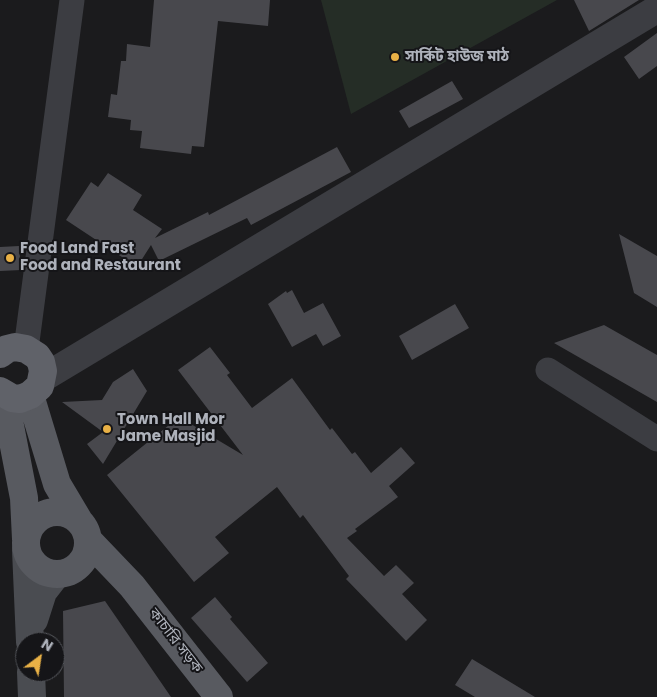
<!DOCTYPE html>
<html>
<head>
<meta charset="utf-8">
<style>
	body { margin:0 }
	#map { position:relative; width:657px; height:697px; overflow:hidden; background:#1b1b1d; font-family:Poppins,sans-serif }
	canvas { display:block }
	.north { position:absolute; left:15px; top:632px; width:50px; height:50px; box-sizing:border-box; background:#151518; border:1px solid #525459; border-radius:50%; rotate:31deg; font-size:14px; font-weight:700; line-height:20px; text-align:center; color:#aeb2bb }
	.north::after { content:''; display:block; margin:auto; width:18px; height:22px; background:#e9b146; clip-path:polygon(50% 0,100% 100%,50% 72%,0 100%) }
</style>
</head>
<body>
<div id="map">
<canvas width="657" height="697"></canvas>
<div class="north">N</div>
</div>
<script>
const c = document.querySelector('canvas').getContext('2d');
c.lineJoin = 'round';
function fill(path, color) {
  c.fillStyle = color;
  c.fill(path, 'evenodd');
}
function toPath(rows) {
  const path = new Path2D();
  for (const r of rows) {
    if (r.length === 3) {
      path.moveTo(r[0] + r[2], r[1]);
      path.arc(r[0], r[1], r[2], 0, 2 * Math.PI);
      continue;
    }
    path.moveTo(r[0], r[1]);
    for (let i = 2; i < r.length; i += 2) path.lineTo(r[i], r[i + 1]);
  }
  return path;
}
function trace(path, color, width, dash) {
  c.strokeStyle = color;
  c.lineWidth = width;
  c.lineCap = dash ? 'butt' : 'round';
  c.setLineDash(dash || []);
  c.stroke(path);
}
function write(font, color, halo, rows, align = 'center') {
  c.font = font + ' Poppins,"Noto Sans Bengali",sans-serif';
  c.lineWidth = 4;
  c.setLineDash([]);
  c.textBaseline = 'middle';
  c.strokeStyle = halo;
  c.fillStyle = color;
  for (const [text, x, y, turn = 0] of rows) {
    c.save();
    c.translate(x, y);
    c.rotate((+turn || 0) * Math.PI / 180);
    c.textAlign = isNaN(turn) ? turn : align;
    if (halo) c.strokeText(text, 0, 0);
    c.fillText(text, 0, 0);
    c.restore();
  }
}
const green = toPath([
	[321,0,557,0,351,114]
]);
const building = toPath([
	[154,0,270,0,268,26,218,21,204,147,192,146,191,154,140,148,142,131,130,130,131,120,108,117,111,94,117,95,121,61,126,61,127,44,150,47],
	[574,0,639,0,589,31],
	[657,33,657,66,639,79,624,57],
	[452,81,463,99,409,128,399,111],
	[337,147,351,172,251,225,247,218,159,261,151,245,137,267,66,220,91,182,98,187,108,173,142,195,133,210,162,229,155,238,208,212,209,215],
	[619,234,657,256,657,307,634,293],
	[19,246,21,270,0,271,0,247],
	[292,290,304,313,323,303,341,336,323,346,316,334,292,347,268,304,286,291,287,293],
	[455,304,469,328,412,360,399,336],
	[604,325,657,355,657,402,554,343],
	[210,347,230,373,227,375,252,408,292,378,330,430,332,428,352,454,355,452,371,473,401,447,415,463,389,486,398,497,355,529,357,531,347,538,384,576,396,565,414,583,402,594,427,620,406,641,346,579,349,576,303,515,300,518,277,487,215,537,229,553,194,582,107,475,179,417,243,455,178,370],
	[133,369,147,391,103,464,87,444,103,432,62,402,102,400,113,382],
	[215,597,232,617,230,619,268,663,247,682,191,618],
	[105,601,171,697,64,697,63,611],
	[472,659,535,697,475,697,455,685]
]);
const minor = toPath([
	[26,349,72,0],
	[548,370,657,439]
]);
const tertiary = toPath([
	[43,378,657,9]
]);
const secondary = toPath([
	[26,550,30,642],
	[34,620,43,592,57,574],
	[31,672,32,697]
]);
const primary = toPath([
	[4,395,24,498,26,539],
	[30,395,57,484,79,521],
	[57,543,31],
	[88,540,132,586,219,697]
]);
const trunk = toPath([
	[0,354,7,349,15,347,26,349,37,356,41,362,43,371,40,386,30,395,20,399,12,398,0,391]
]);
const markers = [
	[395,57,5,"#e9b146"],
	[10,258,5,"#e9b146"],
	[107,429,5,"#e9b146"]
];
const poiNames = [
	["সার্কিট হাউজ মাঠ",405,57],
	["Food Land Fast",20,249],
	["Food and Restaurant",20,266],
	["Town Hall Mor",117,420],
	["Jame Masjid",117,437]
];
const streetNames = [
	["কাচারি সড়ক",175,641,52]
];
fill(green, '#252d26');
fill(building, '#48484d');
trace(minor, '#3c3d42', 25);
trace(tertiary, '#3c3d42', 28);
trace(secondary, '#4a4c51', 28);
trace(primary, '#585a60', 28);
trace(trunk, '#606269', 28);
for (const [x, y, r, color] of markers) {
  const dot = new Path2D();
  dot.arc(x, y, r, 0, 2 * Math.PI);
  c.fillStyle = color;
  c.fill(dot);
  trace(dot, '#151518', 2);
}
write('bold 15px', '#aeb2bb', '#151518', poiNames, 'left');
write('15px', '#aeb2bb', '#151518', streetNames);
</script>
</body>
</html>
